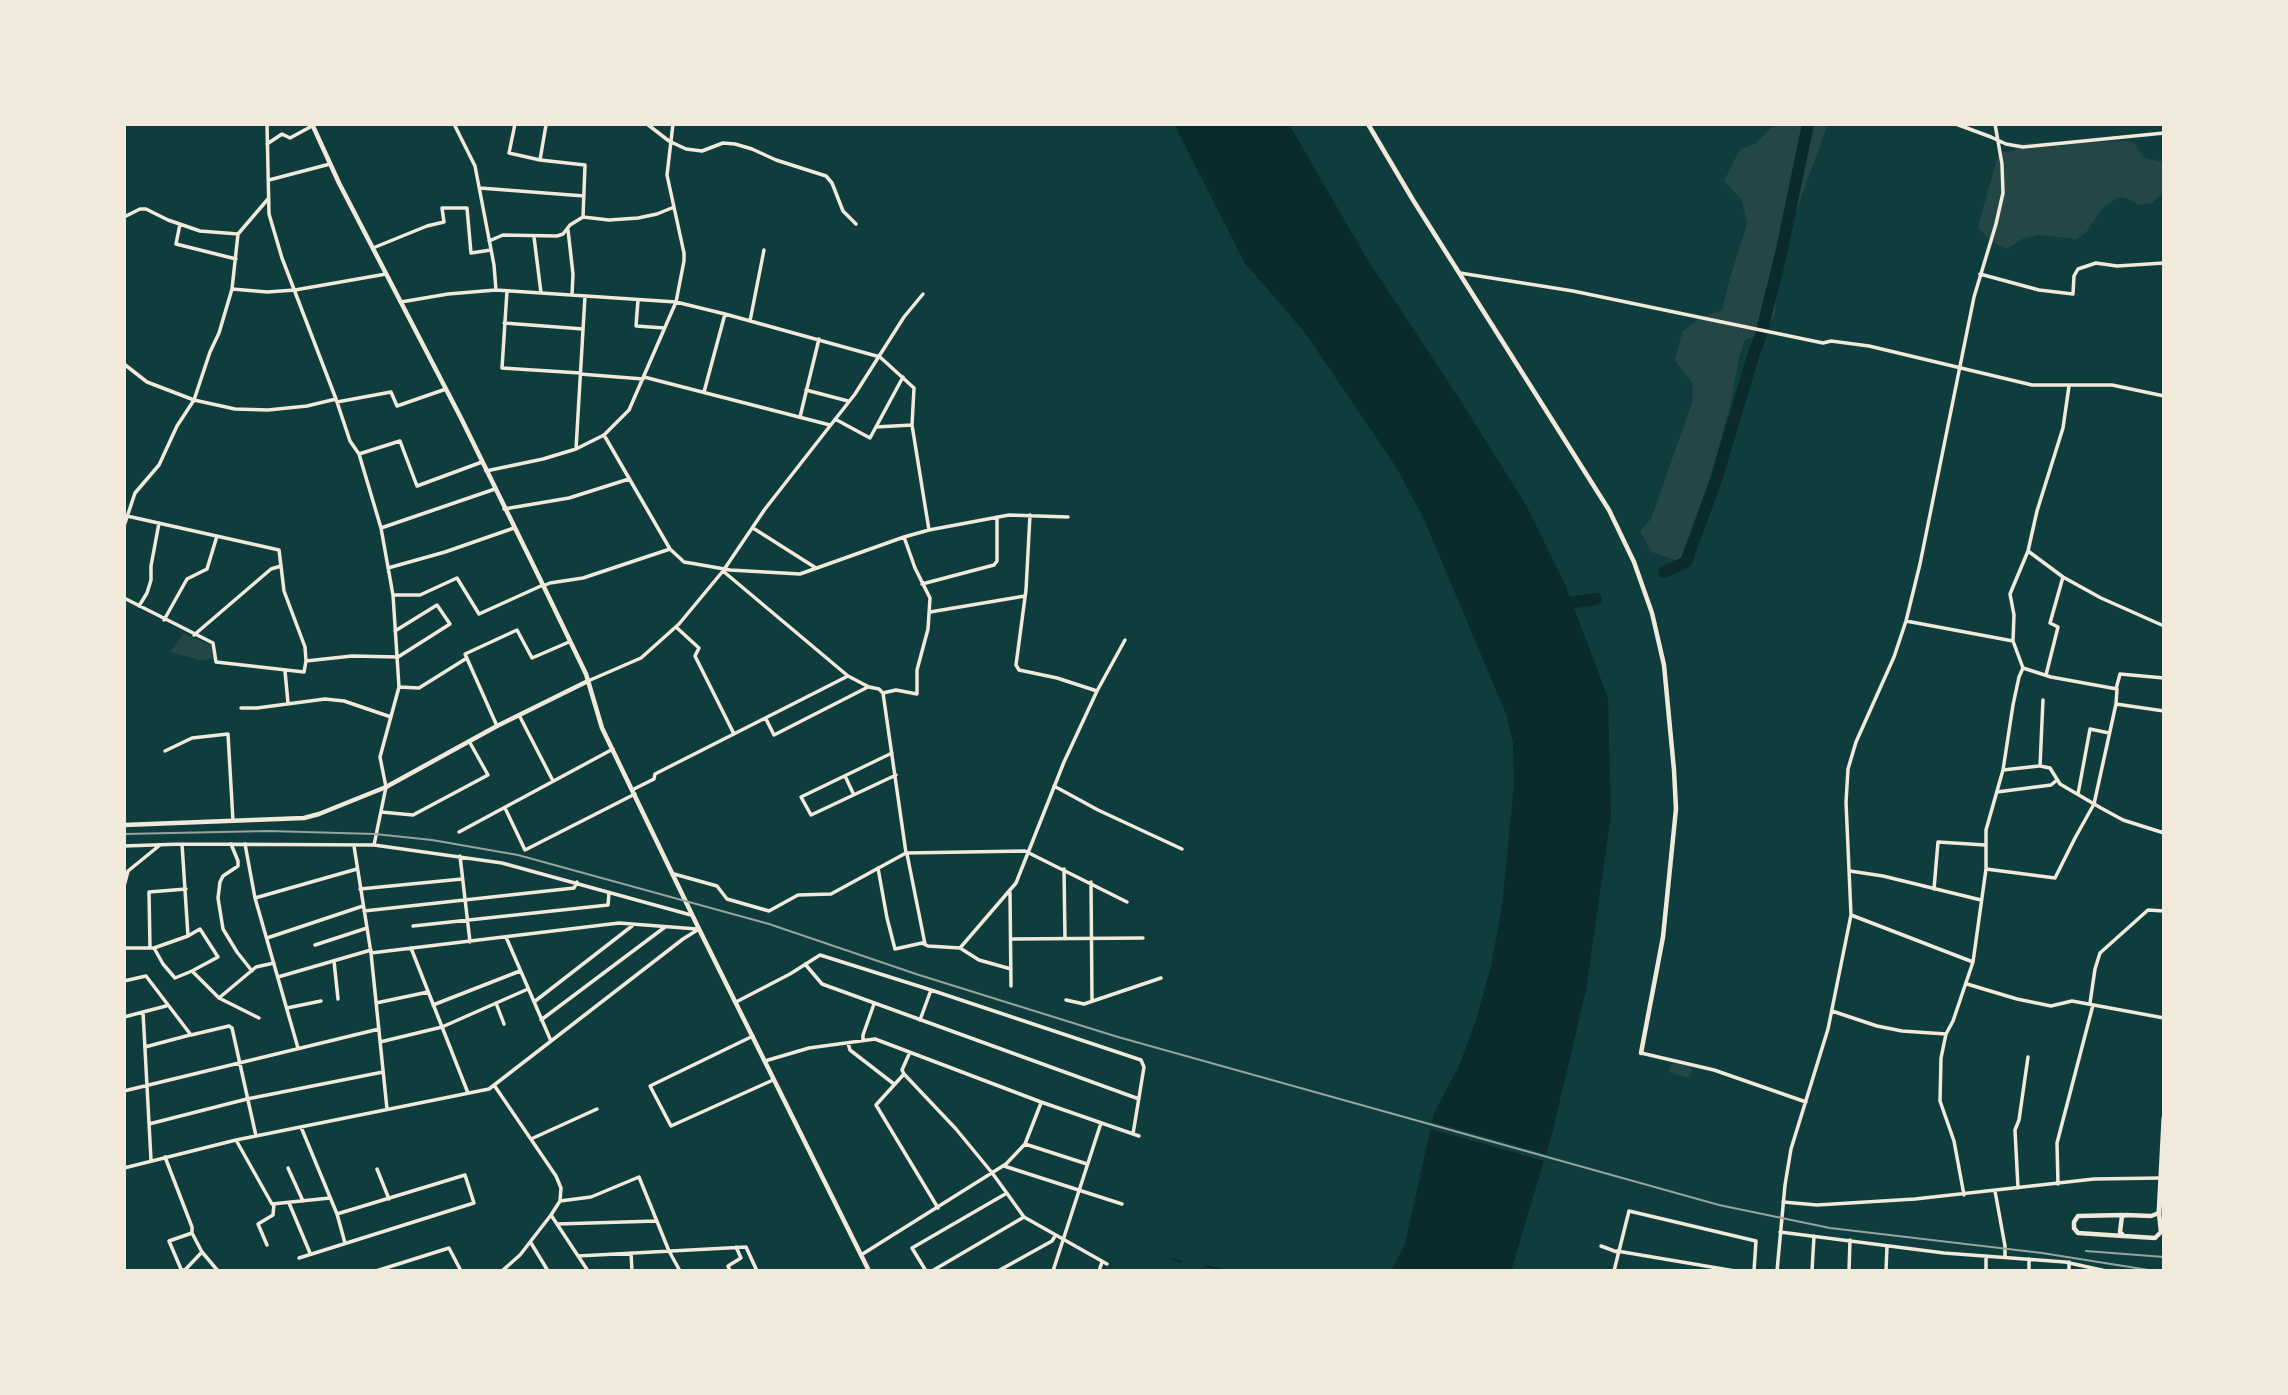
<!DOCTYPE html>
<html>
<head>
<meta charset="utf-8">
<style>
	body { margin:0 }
	#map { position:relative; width:2288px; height:1395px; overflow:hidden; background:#0f3d3e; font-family:Cabin,sans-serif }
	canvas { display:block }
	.frame { position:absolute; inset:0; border:126px solid #f1e9da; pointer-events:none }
</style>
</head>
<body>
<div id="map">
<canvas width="2288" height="1395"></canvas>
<div class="frame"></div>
</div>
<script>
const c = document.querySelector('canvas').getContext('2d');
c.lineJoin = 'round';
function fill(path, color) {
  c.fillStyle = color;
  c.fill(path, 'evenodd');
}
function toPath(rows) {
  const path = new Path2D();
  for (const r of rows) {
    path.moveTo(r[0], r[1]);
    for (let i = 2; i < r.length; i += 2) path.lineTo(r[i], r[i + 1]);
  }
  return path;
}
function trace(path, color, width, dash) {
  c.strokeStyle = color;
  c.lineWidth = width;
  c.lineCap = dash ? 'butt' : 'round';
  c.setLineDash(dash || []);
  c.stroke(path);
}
const green = toPath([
	[1775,124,1828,124,1787,236,1777,287,1775,315,1764,333,1745,340,1739,358,1731,402,1689,557,1677,561,1652,552,1640,531,1651,519,1693,400,1692,382,1675,361,1682,332,1700,318,1722,310,1730,278,1747,224,1742,200,1724,181,1740,149,1755,144],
	[2126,141,2135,144,2144,158,2164,162,2164,192,2152,203,2138,205,2129,199,2119,197,2103,207,2085,234,2076,239,2039,235,2024,238,2007,249,1991,242,1978,227,1999,152,2013,151,2023,143],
	[183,634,211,645,213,659,200,660,170,652],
	[1673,1063,1690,1067,1692,1071,1689,1078,1668,1072,1671,1065]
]);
const water = toPath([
	[1174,124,1289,124,1367,259,1457,395,1526,505,1565,584,1608,698,1611,816,1586,990,1552,1134,1511,1271,1391,1271,1405,1244,1434,1113,1459,1066,1476,1020,1491,966,1502,907,1514,784,1513,742,1506,714,1423,517,1396,467,1306,334,1244,262]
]);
const pier = toPath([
	[1429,1121,1550,1155,1548,1162,1427,1128]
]);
const stream = toPath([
	[1172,1259,1182,1262],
	[1205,1266,1228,1271]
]);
const river = toPath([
	[1664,572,1686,562,1716,480,1754,353,1760,338,1781,254,1808,124],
	[1555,605,1596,599]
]);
const minor = toPath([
	[267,124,269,214,282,258,336,399,350,441,359,454,381,528,393,595,399,687,380,757,386,787,374,845],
	[454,124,475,166,494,265,496,290],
	[515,124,509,153,540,160,585,165,583,217],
	[647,124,669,141,686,149,702,151,723,143,735,144,752,149,776,160,826,176,832,183,843,211,856,224],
	[1956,124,1991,137,2006,144,2023,147,2164,133],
	[267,144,282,134,290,138,312,126],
	[540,160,546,125,544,124],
	[269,180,330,164],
	[480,188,584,196],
	[124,217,140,209,146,209,168,220,200,231,238,234],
	[180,224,176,244,236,259],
	[568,230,573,274,572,295],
	[534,237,541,293],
	[489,241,503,235,557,236,563,234,570,225,583,217,609,220,638,218,657,214,674,207],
	[373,248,427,226,444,222,442,208,467,208,471,253,491,250],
	[1460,273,1573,291,1823,343,1831,341,1869,346,2032,385,2112,385,2164,396],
	[1980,274,2039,290,2073,294,2074,276,2078,269,2096,263,2117,266,2164,263],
	[232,289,267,292,295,290,386,274],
	[507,291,502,368,580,373],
	[638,300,636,326,664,328],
	[401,302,448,294,496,290,676,302,725,314,880,357,914,388,912,425,929,530],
	[750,321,764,250],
	[504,323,583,329],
	[124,364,147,382,194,400,235,409,268,410,307,406,336,399],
	[580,374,643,379],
	[644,377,830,425],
	[806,390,848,401],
	[704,392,725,314],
	[337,402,391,392,397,406,446,389],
	[800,417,819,339],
	[835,419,870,438,903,377],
	[876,427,912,425],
	[604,435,670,549,684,562,696,564,730,570,800,574,904,537,929,530,1009,515,1068,517],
	[576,449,585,296],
	[359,454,400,441,417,486,482,462],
	[486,471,543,459,576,449,604,435,629,410,676,302,684,261,684,253,667,175,673,124],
	[504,509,569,498,629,479],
	[1030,515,1026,590,1016,665,1019,670,1057,678,1097,691],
	[127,516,279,550,281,566,271,569,194,635],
	[124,526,135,493,159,465,177,426,194,400,210,352,219,333,232,289,238,234,268,199],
	[381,528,495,489],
	[753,528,816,568],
	[2028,551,2063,577,2101,598,2164,626],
	[281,566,284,591,305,647,306,661],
	[388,568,445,552,514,528],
	[723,571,848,676,869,687,879,689,883,693,906,853],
	[922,584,994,565,997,561,997,517],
	[543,586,550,583,583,578,670,549],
	[393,595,420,595,457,578,479,614,543,585],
	[124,598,213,643,216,662,304,672,306,661,352,656,398,657,450,624,437,605,395,631],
	[139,606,147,593,151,580,151,566,159,523],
	[930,612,1025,596],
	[164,620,187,579,207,569,217,536],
	[1906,621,2013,641],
	[676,627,699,648,695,656,734,734],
	[2023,668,2013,641,2014,615,2010,594,2028,551,2037,511,2063,428,2069,386],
	[285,671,288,703],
	[2046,675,2058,627,2050,623,2063,577],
	[588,681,641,658,679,624,723,571,765,509,855,394,904,317,923,294],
	[399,687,419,688,467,658],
	[2116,689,2120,674,2164,678],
	[883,693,896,690,917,694,917,670,928,629,930,598,915,568,904,537],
	[2043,700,2040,766,2050,768,2060,784,2101,808,2123,820,2164,833],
	[2116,704,2164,711],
	[241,708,257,708,325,699,344,701,391,717],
	[519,715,553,781],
	[766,719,774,735,868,687],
	[497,726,465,654,517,630,532,658,569,642],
	[165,751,192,738,228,734,233,821],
	[892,753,801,797,811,815,896,775],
	[2003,770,2039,766],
	[845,776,853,793],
	[1054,786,1098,810,1182,849],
	[632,790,654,779,655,774,848,676],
	[1997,792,2051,785,2057,780],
	[2078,794,2090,729,2109,733],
	[505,808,525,850,635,794],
	[381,812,413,815,488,775,469,741],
	[459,832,613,749],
	[231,844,238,861,238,866,223,876,220,882,218,898,223,929,237,952,252,971],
	[245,844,255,898,298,1048],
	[124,846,182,844,374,845,502,863,691,915],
	[354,846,371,953,387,1109],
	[907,854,925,944],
	[460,856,470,942],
	[878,868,887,918,895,949,922,943,928,946,960,948,979,960,1011,969],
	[1064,869,1065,939],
	[1986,869,2055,878,2075,838,2094,804,2116,704,2117,689,2051,677,2023,668],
	[1850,871,1883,876,1981,900],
	[674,874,717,886,727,899,769,911,798,895,831,894,906,853,1025,851,1127,902],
	[1091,882,1092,1001],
	[124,886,128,871,160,845],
	[360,889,462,879],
	[1934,889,1938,842,1985,845],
	[1010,893,1011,986],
	[255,898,357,869],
	[364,911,574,888,577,882],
	[1851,915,1973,962],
	[413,926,608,905,609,893],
	[188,936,200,929,218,957,192,971],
	[506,937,551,1041],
	[267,938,363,906],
	[1011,939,1143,938],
	[315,945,367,928],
	[124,948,154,948,188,936,182,844],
	[150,948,149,892,186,889],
	[154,948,163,964,175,978,192,971,219,998,259,1018],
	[411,948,468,1093],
	[960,948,1016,883,1064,762,1097,691,1125,640],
	[371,953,619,923,697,929],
	[334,961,338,999],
	[805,964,822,984,1139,1099],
	[278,977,371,950],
	[124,981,146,976,191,1035,229,1026,232,1028,256,1136],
	[1967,984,2017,999,2051,1006,2072,1001,2164,1018],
	[219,998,256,967,274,963],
	[1066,1000,1084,1004,1161,978],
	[534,1002,632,926],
	[736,1002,790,974,820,955,931,990,1141,1060,1144,1067,1133,1134],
	[376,1003,428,992],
	[496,1003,504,1024],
	[2090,1003,2095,969,2100,953,2148,910,2164,911],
	[433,1005,520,971],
	[287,1008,321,1001],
	[1832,1011,1877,1026,1902,1031,1946,1034],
	[143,1012,151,1160],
	[124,1017,166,1006],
	[541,1020,665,927],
	[920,1020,931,990],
	[753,1036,650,1086,671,1126,773,1080],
	[863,1040,863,1035,874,1004],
	[380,1042,442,1027,528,989],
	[848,1043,850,1050,894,1084],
	[145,1047,190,1035],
	[910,1052,902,1070,904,1074,876,1105,938,1208],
	[1641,1053,1714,1070,1806,1102],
	[765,1061,809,1048,875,1039,1041,1102,1139,1136],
	[904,1074,956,1129,993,1174,1024,1217,1107,1264],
	[494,1085,556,1176,561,1188,560,1201,551,1215,520,1255,502,1271],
	[124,1091,379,1029],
	[149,1124,247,1099,383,1072],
	[301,1127,337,1214],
	[531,1139,597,1109],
	[236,1140,272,1204,330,1198],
	[1025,1144,1087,1164],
	[165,1157,192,1227,192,1233,202,1252,218,1271],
	[1004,1166,1122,1204],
	[124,1168,236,1140,489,1089,683,939,699,929],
	[288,1168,303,1201],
	[377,1169,389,1199],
	[2058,1184,2057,1143,2093,1005],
	[2018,1188,2015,1130,2019,1120,2028,1057],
	[1995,1191,2005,1246,2005,1257],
	[1964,1195,1954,1141,1940,1101,1941,1058,1946,1034,1953,1021,1973,962,1986,869,1986,830,2003,770,2013,705,2019,677,2023,668],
	[560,1201,591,1197,639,1177,669,1251,680,1271],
	[1783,1202,1817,1205,1915,1199,2094,1179,2160,1178],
	[289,1203,310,1253],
	[551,1215,588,1271],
	[557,1224,657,1221],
	[1780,1232,1944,1253,2065,1262,2106,1271],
	[531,1243,548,1271],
	[267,1245,258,1224,273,1215,274,1204],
	[1601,1246,1617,1252],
	[1617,1251,1735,1271],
	[631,1253,632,1271],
	[861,1255,1006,1164,1025,1144,1041,1103],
	[578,1256,746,1247,757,1271],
	[1986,1256,1986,1271],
	[299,1258,474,1203,465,1175,337,1214,345,1243],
	[2029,1259,2029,1271],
	[2069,1262,2069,1271],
	[184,1271,202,1252],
	[186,1271,181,1269,169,1241,192,1233],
	[376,1271,449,1248,461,1271],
	[730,1271,728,1266,741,1258,736,1247],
	[926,1271,912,1248,1007,1193],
	[932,1271,1024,1217],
	[998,1271,1052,1241,1055,1236],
	[1053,1271,1101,1123],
	[1099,1271,1102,1262],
	[1614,1271,1629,1211,1756,1241,1754,1271],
	[1777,1271,1785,1185,1791,1149,1828,1029,1851,915,1846,802,1848,769,1856,742,1894,657,1906,621,1920,564,1974,297,1996,224,2003,193,2002,164,1995,124],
	[1812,1271,1814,1236],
	[1849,1271,1850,1240],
	[1886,1271,1887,1246]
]);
const tertiary = toPath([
	[312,124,339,183,461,418,543,585,586,674,602,728,699,929,869,1271],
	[1368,124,1413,200,1609,510,1634,562,1652,613,1664,665,1674,770,1676,809,1663,937,1641,1053],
	[124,825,304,818,319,814,386,787,497,726,588,681],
	[2159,1213,2161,1232,2155,1238,2124,1236,2120,1232,2122,1216,2126,1215,2151,1216,2159,1213],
	[2123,1236,2078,1233,2074,1228,2074,1222,2078,1216,2123,1215]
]);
const secondary = toPath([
	[2159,1213,2164,1118]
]);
const rail = toPath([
	[124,834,269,831,375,834,432,840,518,855,769,924,919,975,1118,1037,1719,1205,1830,1228,2042,1253,2155,1271],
	[2086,1251,2164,1257]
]);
fill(green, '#244646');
fill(water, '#0a2a2b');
fill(pier, '#0f3d3e');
trace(stream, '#0a2a2b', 2);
trace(river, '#0a2a2b', 12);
trace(minor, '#f1e9da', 3.5);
trace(tertiary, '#f1e9da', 4.5);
trace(secondary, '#f1e9da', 5);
trace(rail, '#97a49c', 2);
</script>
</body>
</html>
